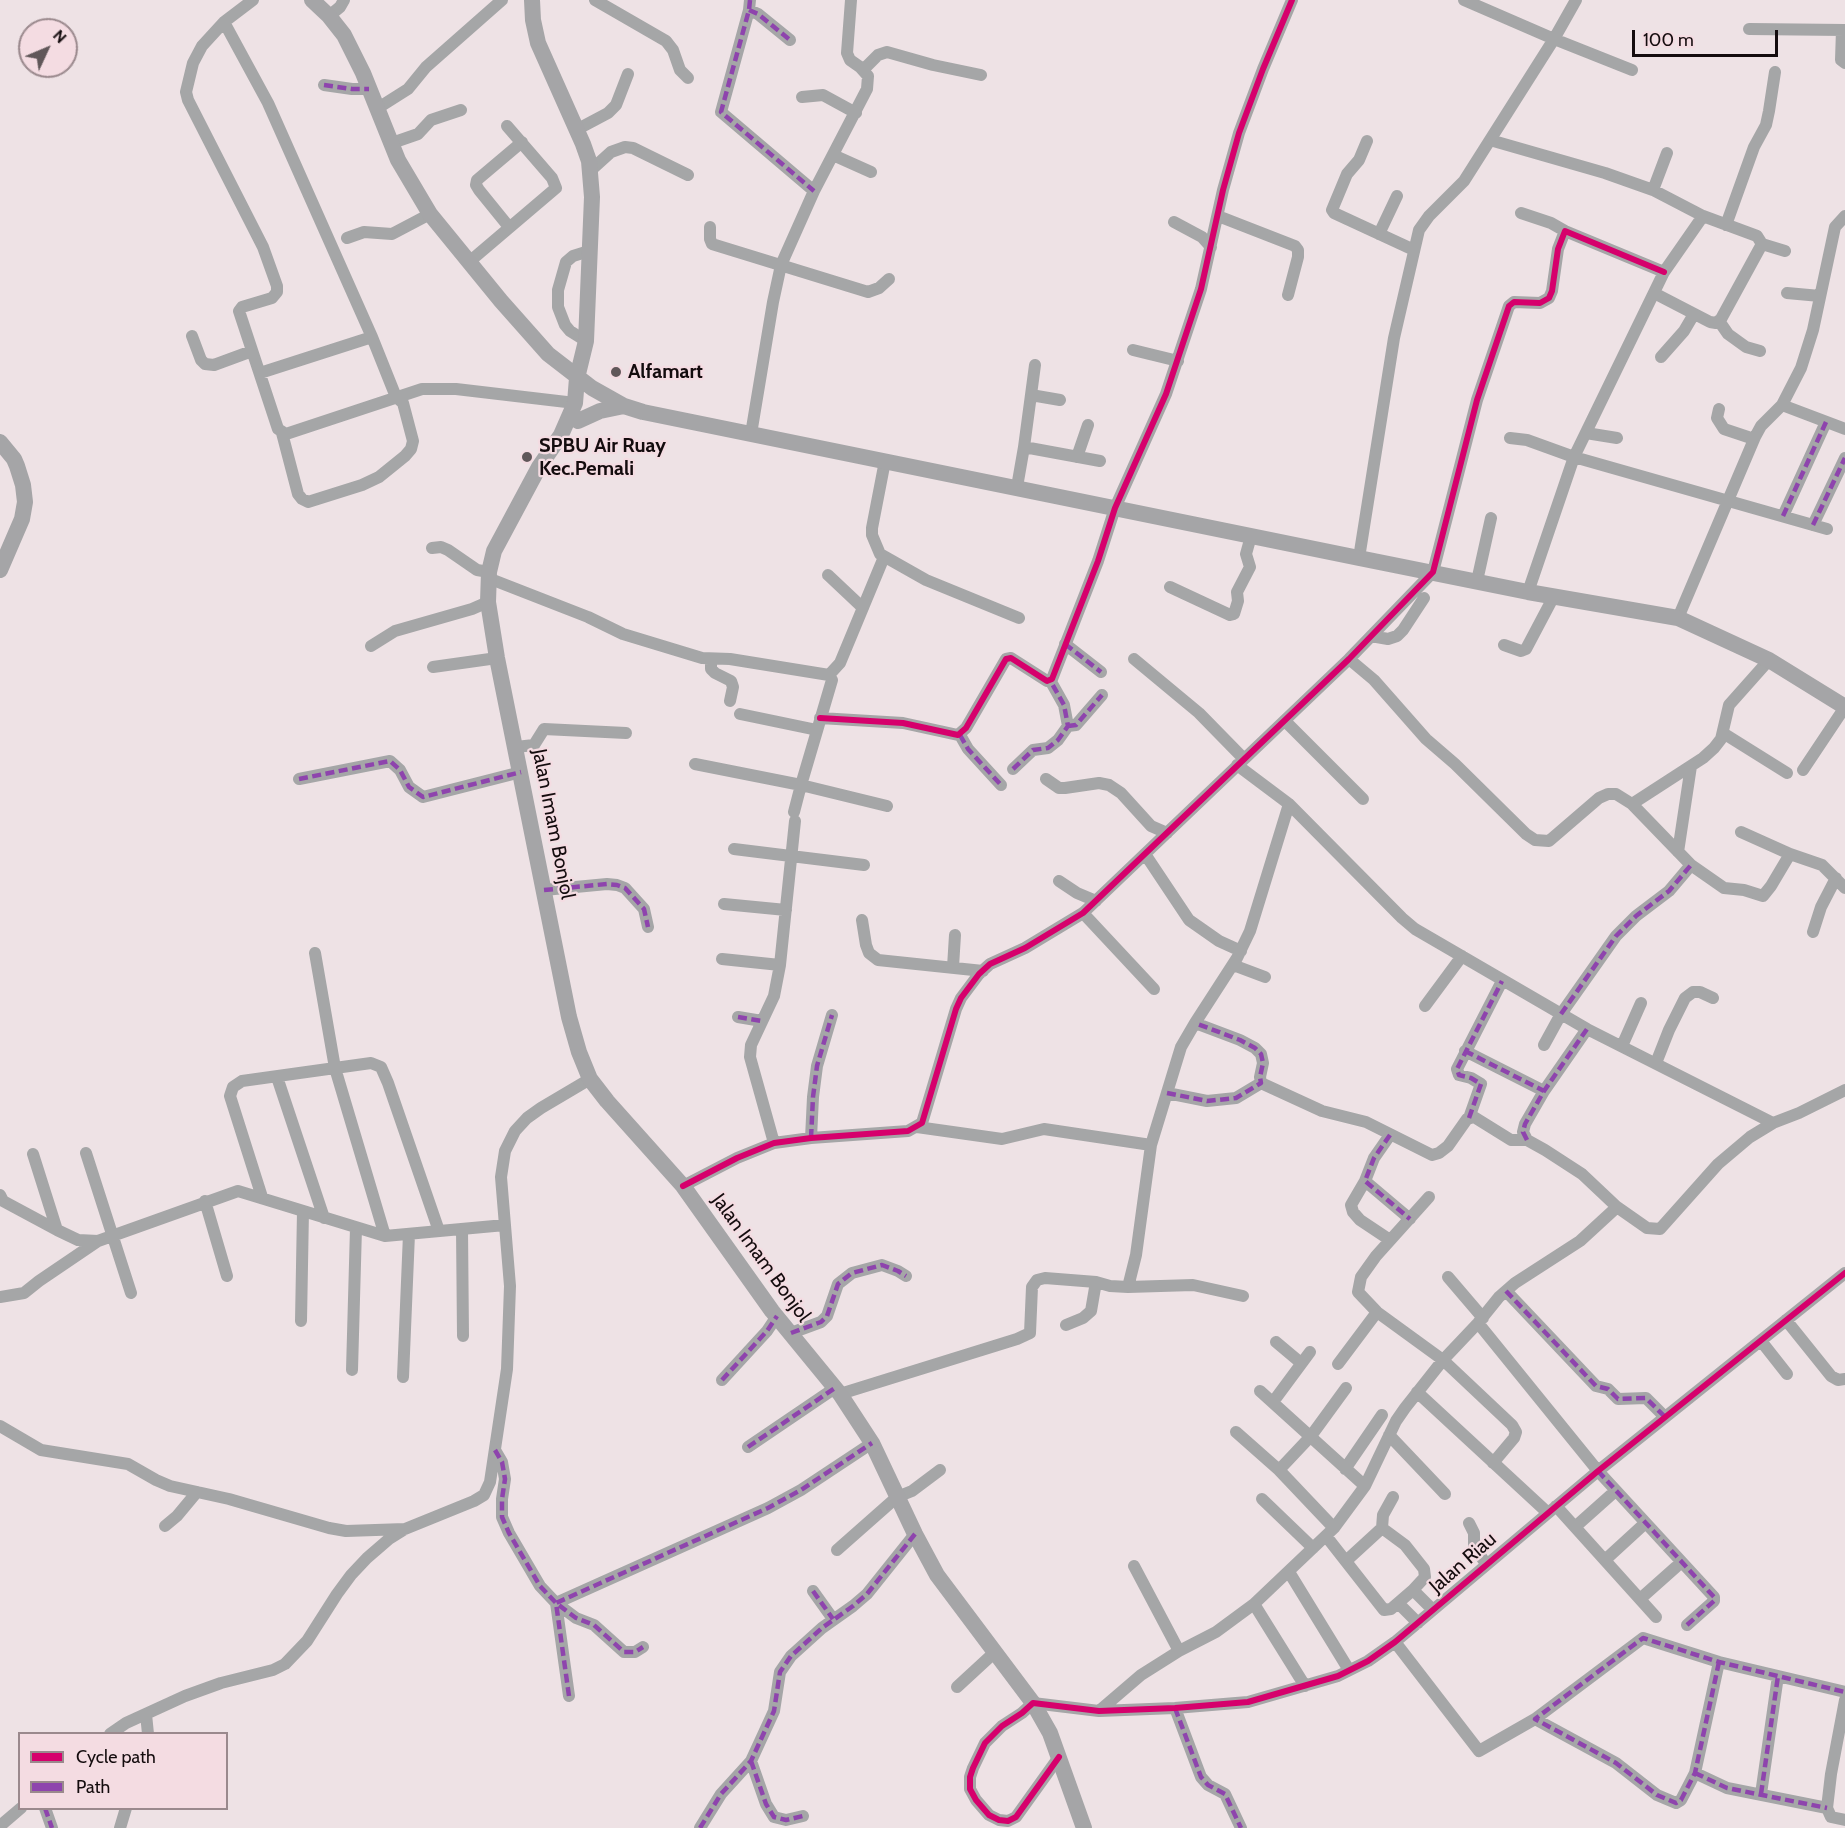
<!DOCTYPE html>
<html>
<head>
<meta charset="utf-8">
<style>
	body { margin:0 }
	#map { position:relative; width:1845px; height:1828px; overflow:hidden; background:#eee2e5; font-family:Cabin,sans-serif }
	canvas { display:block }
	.legend { position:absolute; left:18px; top:1732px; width:210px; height:78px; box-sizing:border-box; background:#f4dce2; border:2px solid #9a898d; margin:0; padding:8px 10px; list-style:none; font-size:18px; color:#140c0e }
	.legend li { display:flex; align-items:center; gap:12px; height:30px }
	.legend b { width:30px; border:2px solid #9a898d }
	.north { position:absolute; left:18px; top:18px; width:60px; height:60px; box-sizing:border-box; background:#f4dce2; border:2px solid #9a898d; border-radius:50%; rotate:46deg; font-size:16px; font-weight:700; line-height:24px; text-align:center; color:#140c0e }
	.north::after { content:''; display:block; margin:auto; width:21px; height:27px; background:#605759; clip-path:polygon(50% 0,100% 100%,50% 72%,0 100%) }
	.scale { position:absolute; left:1632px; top:30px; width:146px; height:27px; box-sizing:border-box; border:3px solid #140c0e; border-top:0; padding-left:8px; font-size:18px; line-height:21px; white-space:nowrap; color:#140c0e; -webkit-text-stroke:4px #f4dce2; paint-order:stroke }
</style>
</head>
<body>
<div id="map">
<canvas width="1845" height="1828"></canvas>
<ul class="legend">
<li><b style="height:8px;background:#d6006c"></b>Cycle path</li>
<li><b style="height:8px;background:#8e44ad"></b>Path</li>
</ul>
<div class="north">N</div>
<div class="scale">100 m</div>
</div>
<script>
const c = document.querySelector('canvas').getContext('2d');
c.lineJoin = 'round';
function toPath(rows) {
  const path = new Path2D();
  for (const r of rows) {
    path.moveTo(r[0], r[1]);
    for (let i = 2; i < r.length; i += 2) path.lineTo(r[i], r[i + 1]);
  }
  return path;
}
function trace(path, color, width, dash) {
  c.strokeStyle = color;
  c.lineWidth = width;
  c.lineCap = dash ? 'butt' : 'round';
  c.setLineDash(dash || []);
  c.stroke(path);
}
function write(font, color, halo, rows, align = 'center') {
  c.font = font + ' Cabin,sans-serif';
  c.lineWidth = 4.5;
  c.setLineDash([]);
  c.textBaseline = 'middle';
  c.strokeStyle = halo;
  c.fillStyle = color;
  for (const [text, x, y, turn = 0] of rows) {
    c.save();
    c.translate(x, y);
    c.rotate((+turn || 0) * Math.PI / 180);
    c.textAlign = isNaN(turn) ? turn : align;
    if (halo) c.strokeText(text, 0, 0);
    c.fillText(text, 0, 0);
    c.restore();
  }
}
const street = toPath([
	[253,0,224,22,202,46,193,63,186,92,188,100,263,247,277,286,277,292,272,298,242,307,239,311,278,429,286,434,422,389,456,389,575,403],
	[595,0,666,41,673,50,680,70,688,78],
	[750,0,749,10,721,112,814,191],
	[1464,0,1554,39,1632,70],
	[749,10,758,14,790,40],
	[329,16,340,7,344,0],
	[224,22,268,103,372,337,396,397,403,403,413,441,411,449,405,456,379,477,362,485,308,502,302,499,298,494,282,433],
	[1749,29,1845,30],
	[1842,30,1841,60,1845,63],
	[863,70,878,55,887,52,933,65,981,75],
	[324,85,352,89,369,89],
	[802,97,823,95,856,113],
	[378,108,408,89,426,67,502,0],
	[576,130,608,113,616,105,628,74],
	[1490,140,1605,173,1653,190,1703,216,1757,236,1762,244,1785,251],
	[1367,141,1359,160,1347,174,1332,210,1334,213,1414,250],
	[392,143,418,134,431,120,461,110],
	[833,155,871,172],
	[590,171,611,152,625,147,633,148,688,175],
	[1653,190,1667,153],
	[1521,213,1551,223,1565,231],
	[1218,216,1295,246,1298,250,1298,257,1288,295],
	[1174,222,1202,237,1211,247],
	[1726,225,1754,147,1766,125,1769,111,1775,72],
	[509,227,479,190,476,185,477,180,522,142],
	[710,227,710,239,712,244,868,292,879,288,889,279],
	[1379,234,1397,196],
	[347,238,364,232,392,234,430,214],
	[469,262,556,188,552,178,507,126],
	[1654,293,1710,322,1716,323,1721,319,1762,244],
	[1787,293,1820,296],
	[1719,321,1728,334,1746,347,1760,351],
	[192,336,201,360,205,364,214,365,252,351],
	[586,341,570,331,565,325,558,307,558,290,566,262,573,256,589,251],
	[1133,350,1178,361],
	[1661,357,1684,331,1694,314],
	[260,373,372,337],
	[1031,395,1060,400],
	[1782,405,1845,429],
	[1719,409,1717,418,1724,429,1754,439],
	[1586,433,1617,438],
	[751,434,773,302,781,265,814,191,867,89,868,76,860,67,850,60,847,53,851,0],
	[1510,438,1527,440,1574,457,1827,529],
	[1024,447,1100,461],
	[1077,457,1088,425],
	[885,461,872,528,872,535,880,554,926,580,1019,618],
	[1017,487,1024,447,1035,365],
	[1783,516,1826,422],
	[1813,525,1845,458],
	[432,548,441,547,448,550,477,570,489,572],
	[1359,558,1394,338,1419,230,1429,216,1464,181,1554,39,1576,0],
	[828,575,863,608],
	[488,578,588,617,623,634,702,658,730,659,829,675,832,680,801,785,794,812],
	[1477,581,1491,518],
	[1170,587,1230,615,1234,614,1238,601,1237,592,1250,567,1246,554,1251,536],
	[1528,592,1574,457,1664,272,1703,216],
	[1678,618,1755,437,1761,426,1782,405,1801,368,1813,330,1835,227,1845,216],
	[1371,636,1388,639,1397,636,1403,630,1424,598],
	[1065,644,1101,672],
	[1504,645,1521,651,1526,649,1554,596],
	[371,646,395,631,472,609,488,602],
	[711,659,711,669,715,673,731,681,733,687,730,701],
	[1134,659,1199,713,1244,759],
	[1349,659,1374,680,1426,739,1455,764,1526,834,1535,840,1549,841,1599,798,1608,794,1616,794,1632,804,1691,865,1724,888,1744,890,1763,896,1771,886,1790,854,1822,865,1845,888],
	[433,667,497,658],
	[829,675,840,663,884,557],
	[740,714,817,730],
	[820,718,903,723,958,735,966,728,1006,659,1011,658,1047,681,1052,679,1098,561,1115,508,1166,394,1201,289,1223,190,1239,133,1263,69,1292,0],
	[1285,721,1363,799],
	[1068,726,1076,725,1102,695],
	[1723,733,1787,773],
	[960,735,968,749,1001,785],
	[516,747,534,745,544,729,626,733],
	[695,764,801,785,887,806],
	[1237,765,1289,804,1402,918,1415,929,1587,1029,1773,1123],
	[1013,769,1033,750,1048,748,1058,740,1068,726,1064,705,1050,680],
	[1803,770,1845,707],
	[299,779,390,761,400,770,409,787,423,797,521,772],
	[1046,779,1059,788,1065,788,1099,783,1109,785,1121,793,1151,826,1167,833],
	[1632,804,1703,758,1714,748,1721,739,1729,705,1769,660],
	[1741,832,1790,854],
	[734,849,864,865],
	[1678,852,1691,766],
	[1145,854,1189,920,1219,941,1241,951],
	[1059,881,1077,893,1096,901],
	[544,890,607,884,617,885,625,888,644,909,648,927],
	[724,904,786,910],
	[1083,913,1154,989],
	[862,920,866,945,869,953,878,960,983,971],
	[1813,932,1821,907,1836,878],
	[315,953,335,1068,385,1236],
	[722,959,780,965],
	[1233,965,1265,977],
	[953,967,955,935],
	[1425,1006,1462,956],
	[738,1017,762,1021],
	[1195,1023,1240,1040,1255,1048,1261,1054,1263,1063,1260,1077,1261,1083],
	[1544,1045,1561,1014,1616,936,1636,916,1669,891,1691,865],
	[1622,1046,1641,1003],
	[1465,1051,1544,1091],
	[1656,1063,1669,1030,1685,998,1693,992,1700,992,1713,998],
	[277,1077,324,1218],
	[1261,1083,1322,1111,1366,1122,1432,1155,1439,1153,1448,1146,1467,1119,1474,1117,1511,1140,1527,1140,1545,1150,1582,1174,1617,1207],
	[1167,1093,1207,1101,1236,1098,1261,1083],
	[1469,1118,1481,1084,1471,1078,1459,1075,1457,1069,1502,981],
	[917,1127,1002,1139,1044,1129,1151,1145],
	[1390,1135,1374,1158,1365,1181,1410,1219],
	[811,1138,813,1097,817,1066,832,1015],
	[1527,1140,1523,1132,1525,1124,1544,1091,1587,1029],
	[774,1143,750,1057,751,1045,774,996,780,965,795,821],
	[86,1153,131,1293],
	[33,1154,57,1230],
	[1365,1181,1351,1205,1353,1212,1360,1220,1390,1240],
	[683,1186,737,1158,774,1143,811,1138,908,1131,922,1123,956,1009,961,998,979,974,990,964,1025,948,1083,913,1349,659,1433,572,1477,400,1509,306,1514,302,1540,303,1549,298,1552,291,1558,249,1565,231,1664,272],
	[0,1195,3,1201,57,1230,78,1240,98,1241],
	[262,1197,230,1096,233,1087,242,1081,371,1063,381,1067,388,1083,439,1231],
	[1429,1197,1376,1256,1361,1277,1358,1292,1377,1312,1443,1360,1512,1425,1516,1432,1514,1438,1493,1463],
	[205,1201,227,1276],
	[462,1229,463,1336],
	[1448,1277,1483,1318],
	[1128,1287,1193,1285,1243,1296],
	[1506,1291,1596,1386,1608,1389,1618,1399,1646,1398,1665,1417],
	[0,1297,24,1293,39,1281,98,1241,238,1191,385,1236,505,1225],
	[1786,1320,1831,1376,1838,1380,1845,1379],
	[301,1321,303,1211],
	[1478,1323,1598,1471,1714,1597,1714,1601,1687,1625],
	[1066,1325,1083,1318,1091,1311,1096,1282],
	[791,1333,821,1322,827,1316,838,1284,852,1273,882,1265,898,1271,906,1276],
	[1761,1341,1787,1374],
	[1276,1342,1301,1363],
	[1338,1364,1377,1312],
	[352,1370,356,1228],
	[403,1377,409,1234],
	[722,1380,767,1331,777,1316],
	[1260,1391,1365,1486],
	[1417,1392,1548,1513],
	[840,1394,1017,1339,1030,1333,1032,1287,1037,1280,1045,1278,1096,1282,1110,1286,1128,1287,1136,1255,1151,1145,1181,1047,1195,1023,1237,958,1250,931,1289,804],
	[1273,1402,1310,1352],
	[0,1426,41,1450,128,1464,156,1480,170,1486,229,1499,329,1528,346,1531,405,1529],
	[1236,1432,1279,1470,1334,1528],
	[1389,1435,1445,1494],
	[748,1447,835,1388],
	[495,1450,502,1462,505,1479,502,1499,502,1517,509,1533,540,1586,556,1603,576,1618,594,1625,624,1652,635,1652,643,1647],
	[1345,1469,1382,1415],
	[1279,1470,1311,1436,1346,1388],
	[1262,1499,1313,1548],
	[1556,1506,1656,1617],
	[1469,1523,1474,1533,1474,1546,1486,1564],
	[165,1526,177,1516,197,1492],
	[1575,1527,1612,1494],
	[1382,1528,1383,1515,1393,1497],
	[1326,1536,1384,1610,1391,1609,1413,1590,1425,1577,1424,1569,1405,1545,1382,1528,1346,1561],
	[837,1550,897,1497,912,1491,940,1470],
	[1605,1560,1641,1527],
	[1134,1566,1179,1651],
	[1289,1572,1349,1670],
	[1413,1590,1433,1610],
	[813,1591,833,1619],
	[1640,1599,1676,1567],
	[1398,1603,1418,1623],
	[1254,1604,1305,1686],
	[1395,1642,1479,1751,1535,1719,1643,1638,1719,1662,1845,1692],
	[957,1687,995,1652],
	[569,1696,556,1603,768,1508,801,1490,872,1443],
	[1845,1700,1831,1774,1827,1808,1831,1817,1845,1820],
	[1175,1708,1201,1777,1208,1785,1225,1794,1241,1828],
	[1099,1711,1141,1675,1179,1651,1216,1632,1254,1604,1334,1528,1365,1486,1396,1421,1405,1408,1443,1360,1478,1323,1499,1297,1515,1283,1580,1241,1617,1207,1647,1228,1660,1229,1718,1164,1750,1137,1773,1123,1799,1113,1845,1090],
	[146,1714,148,1734],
	[1535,1719,1616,1763,1657,1795,1676,1803,1681,1800,1695,1773,1719,1662],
	[110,1734,126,1723,185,1696,221,1683,273,1670,285,1664,307,1641,337,1594,351,1575,367,1558,389,1539,405,1529,474,1501,484,1495,490,1482,507,1369,510,1286,501,1177,505,1151,515,1131,527,1118,541,1108,590,1079],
	[1059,1757,1016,1817,1008,1821,999,1820,989,1815,976,1800,970,1789,970,1777,973,1768,985,1743,1002,1726,1022,1713,1033,1703,1099,1711,1175,1708,1248,1702,1338,1676,1368,1661,1395,1642,1598,1471,1845,1273],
	[751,1761,766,1804,774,1817,786,1820,803,1816],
	[1695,1773,1727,1788,1827,1808],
	[1761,1794,1778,1676],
	[45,1808,52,1828],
	[0,1826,21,1808],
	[120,1828,126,1808],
	[700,1828,721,1794,751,1761,774,1711,780,1672,791,1656,822,1628,853,1606,867,1594,915,1534]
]);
const secondary = toPath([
	[312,0,329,16,344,35,363,73,398,160,430,214,501,301,548,354,592,388,624,406,643,412,1359,558,1528,592,1678,618,1769,660,1845,707],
	[532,0,533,20,538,43,583,144,589,161,592,197,586,341,577,378,575,403,561,435,539,467,494,551,489,572,488,602,497,658,569,1017,579,1052,590,1079,607,1101,683,1186,772,1311,840,1394,872,1443,915,1534,937,1575,1033,1703,1050,1733,1084,1828],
	[578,421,600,411,624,406],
	[0,442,14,459,17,466,23,485,25,502,22,519,0,570]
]);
const quiet = toPath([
	[750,0,749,10,721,112,814,191],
	[749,10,758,14,790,40],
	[324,85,352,89,369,89],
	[1783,516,1826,422],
	[1813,525,1845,458],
	[1065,644,1101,672],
	[1068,726,1076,725,1102,695],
	[960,735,968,749,1001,785],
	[1013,769,1033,750,1048,748,1058,740,1068,726,1064,705,1050,680],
	[299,779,390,761,400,770,409,787,423,797,521,772],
	[544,890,607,884,617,885,625,888,644,909,648,927],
	[1561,1014,1616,936,1636,916,1669,891,1691,865],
	[738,1017,762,1021],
	[1465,1051,1544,1091],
	[1167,1093,1207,1101,1236,1098,1261,1083,1260,1077,1263,1063,1261,1054,1255,1048,1240,1040,1195,1023],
	[1469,1118,1481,1084,1471,1078,1459,1075,1457,1069,1502,981],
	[1390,1135,1374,1158,1365,1181,1410,1219],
	[811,1138,813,1097,817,1066,832,1015],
	[1527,1140,1523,1132,1525,1124,1544,1091,1587,1029],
	[1506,1291,1596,1386,1608,1389,1618,1399,1646,1398,1665,1417],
	[791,1333,821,1322,827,1316,838,1284,852,1273,882,1265,898,1271,906,1276],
	[722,1380,767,1331,777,1316],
	[748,1447,835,1388],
	[495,1450,502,1462,505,1479,502,1499,502,1517,509,1533,540,1586,556,1603,576,1618,594,1625,624,1652,635,1652,643,1647],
	[1598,1471,1714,1597,1714,1601,1687,1625],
	[813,1591,833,1619],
	[1719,1662,1695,1773,1681,1800,1676,1803,1657,1795,1616,1763,1535,1719,1643,1638,1719,1662,1845,1692],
	[569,1696,556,1603,768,1508,801,1490,872,1443],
	[1175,1708,1201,1777,1208,1785,1225,1794,1241,1828],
	[751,1761,766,1804,774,1817,786,1820,803,1816],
	[1695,1773,1727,1788,1827,1808],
	[1761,1794,1778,1676],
	[45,1808,52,1828],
	[700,1828,721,1794,751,1761,774,1711,780,1672,791,1656,822,1628,853,1606,867,1594,915,1534]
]);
const cycleway = toPath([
	[820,718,903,723,958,735,966,728,1006,659,1011,658,1047,681,1052,679,1098,561,1115,508,1166,394,1201,289,1223,190,1239,133,1263,69,1292,0],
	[683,1186,737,1158,774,1143,811,1138,908,1131,922,1123,956,1009,961,998,979,974,990,964,1025,948,1083,913,1349,659,1433,572,1477,400,1509,306,1514,302,1540,303,1549,298,1552,291,1558,249,1565,231,1664,272],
	[1059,1757,1016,1817,1008,1821,999,1820,989,1815,976,1800,970,1789,970,1777,973,1768,985,1743,1002,1726,1022,1713,1033,1703,1099,1711,1175,1708,1248,1702,1338,1676,1368,1661,1395,1642,1598,1471,1845,1273]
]);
const markers = [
	[616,372,6,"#605759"],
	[527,457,6,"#605759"]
];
const poiNames = [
	["Alfamart",628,372],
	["SPBU Air Ruay",539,446],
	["Kec.Pemali",539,469]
];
const streetNames = [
	["Jalan Imam Bonjol",553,824,79],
	["Jalan Imam Bonjol",761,1258,54],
	["Jalan Riau",1463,1563,-41]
];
trace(street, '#a5a6a7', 12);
trace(secondary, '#a5a5a7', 16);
trace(quiet, '#8e44ad', 4.5, [9, 4.5]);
trace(cycleway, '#d6006c', 6);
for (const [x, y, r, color] of markers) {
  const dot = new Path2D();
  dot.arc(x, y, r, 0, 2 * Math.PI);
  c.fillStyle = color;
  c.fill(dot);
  trace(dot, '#f4dce2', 2);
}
write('bold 20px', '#140c0e', '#f4dce2', poiNames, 'left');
write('20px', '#140c0e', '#f4dce2', streetNames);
</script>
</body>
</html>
